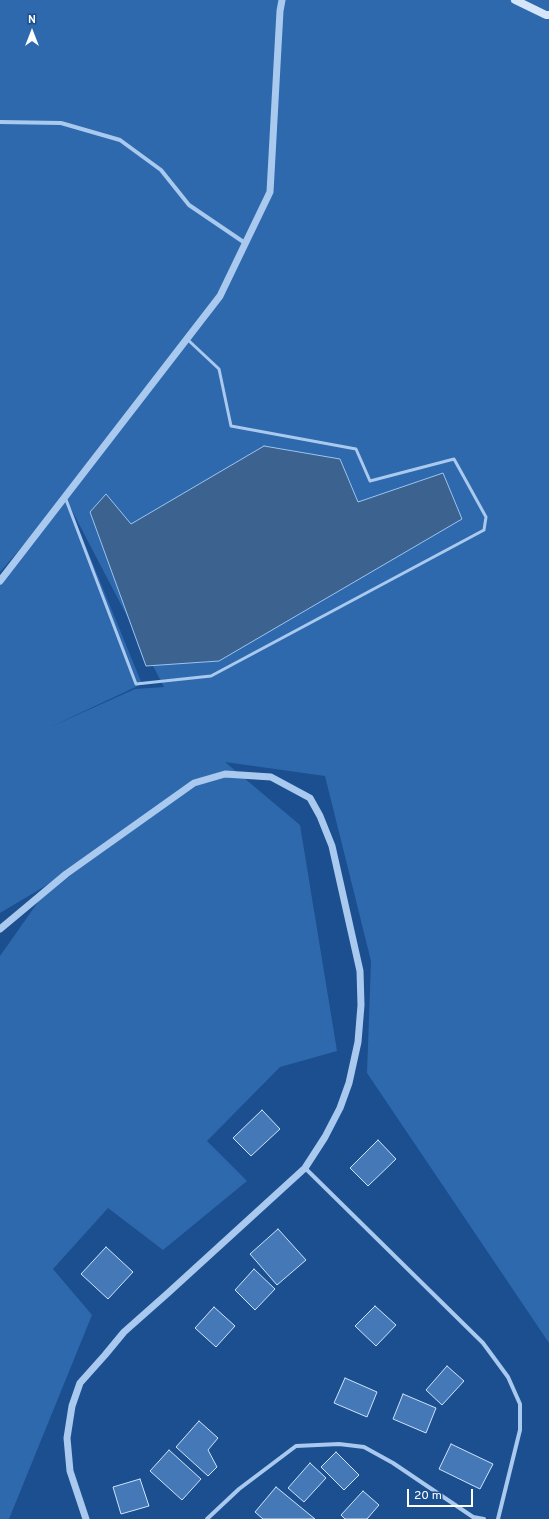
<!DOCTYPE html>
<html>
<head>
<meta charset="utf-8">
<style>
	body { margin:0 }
	#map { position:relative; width:549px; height:1519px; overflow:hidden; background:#1b4f8f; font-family:Overpass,sans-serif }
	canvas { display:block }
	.north { position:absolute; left:12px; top:12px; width:40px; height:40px; -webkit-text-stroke:3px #1b4f8f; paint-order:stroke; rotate:0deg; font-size:11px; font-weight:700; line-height:16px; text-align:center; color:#fff }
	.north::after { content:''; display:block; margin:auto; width:14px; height:18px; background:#fff; clip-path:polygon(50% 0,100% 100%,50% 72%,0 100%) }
	.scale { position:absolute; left:407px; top:1489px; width:66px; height:18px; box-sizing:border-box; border:2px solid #fff; border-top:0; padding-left:5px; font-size:12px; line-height:14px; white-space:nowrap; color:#fff; -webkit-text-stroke:3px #1b4f8f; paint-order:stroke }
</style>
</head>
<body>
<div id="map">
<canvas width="549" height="1519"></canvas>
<div class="north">N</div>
<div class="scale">20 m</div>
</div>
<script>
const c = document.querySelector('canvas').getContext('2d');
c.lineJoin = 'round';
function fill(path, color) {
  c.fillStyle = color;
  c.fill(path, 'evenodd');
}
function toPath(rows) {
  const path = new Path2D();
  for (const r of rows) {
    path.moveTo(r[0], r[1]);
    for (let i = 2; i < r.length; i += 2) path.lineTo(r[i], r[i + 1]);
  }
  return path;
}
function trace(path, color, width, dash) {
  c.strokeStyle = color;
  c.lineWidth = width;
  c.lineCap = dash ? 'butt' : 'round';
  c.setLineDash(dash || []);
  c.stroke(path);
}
const green = toPath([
	[0,0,549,0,549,1343,367,1073,371,961,325,776,225,762,300,825,337,1051,280,1067,207,1141,247,1181,163,1250,108,1208,53,1269,92,1315,9,1519,0,1519,0,956,52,882,0,913,0,584,60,503,0,572],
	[68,503,164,687,135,689,48,728,142,684]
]);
const water = toPath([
	[264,446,340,459,358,502,443,473,462,519,219,661,146,666,90,512,106,494,131,524,264,446]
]);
const building = toPath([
	[262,1110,280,1129,251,1156,233,1138,262,1110],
	[378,1140,396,1159,368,1186,350,1168,378,1140],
	[278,1229,306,1260,277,1285,250,1254,278,1229],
	[106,1247,133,1272,108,1299,81,1274,106,1247],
	[254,1269,275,1289,255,1310,235,1290,254,1269],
	[375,1306,396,1325,376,1346,355,1326,375,1306],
	[214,1307,235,1326,216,1347,195,1328,214,1307],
	[447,1366,464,1381,442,1405,426,1390,447,1366],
	[345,1378,377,1392,367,1417,334,1403,345,1378],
	[403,1394,436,1408,426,1433,393,1419,403,1394],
	[199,1421,218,1438,208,1450,217,1467,208,1476,176,1447,199,1421],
	[451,1444,493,1464,480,1489,439,1469,451,1444],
	[169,1450,201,1479,182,1500,150,1471,169,1450],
	[336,1452,359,1475,344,1490,321,1467,336,1452],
	[310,1463,326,1478,304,1502,288,1488,310,1463],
	[140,1479,149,1506,121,1514,113,1487,140,1479],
	[276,1487,315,1519,263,1519,255,1512,276,1487],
	[363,1491,379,1505,367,1519,345,1519,341,1515,363,1491]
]);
const service = toPath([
	[65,497,136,684,211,676,484,530,486,517,454,459,370,481,356,449,231,426,219,369,187,339]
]);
const minor = toPath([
	[0,122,61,123,120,140,161,170,189,205,245,243],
	[305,1168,483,1343,508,1377,520,1404,520,1430,498,1519],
	[207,1519,239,1489,296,1446,339,1444,364,1447,393,1463,473,1517,484,1519]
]);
const tertiary = toPath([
	[0,581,220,296,270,192,280,11,282,0],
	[0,929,66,874,194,783,225,774,271,777,310,798,320,816,332,846,360,971,361,1005,358,1042,349,1083,340,1108,325,1137,305,1168,168,1293,124,1332,105,1355,80,1383,72,1406,67,1438,70,1471,86,1519]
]);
const secondary = toPath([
	[515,0,546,15,549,15]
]);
fill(green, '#2e69ad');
fill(water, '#3c6290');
trace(water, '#9cc4f0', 1);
fill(building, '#4478b7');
trace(building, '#cfe3fa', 1);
trace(service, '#a9c9ee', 3);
trace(minor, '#a9c9ee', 4);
trace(tertiary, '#a9c9ee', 7);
trace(secondary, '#d6e6fa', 8);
</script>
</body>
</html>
